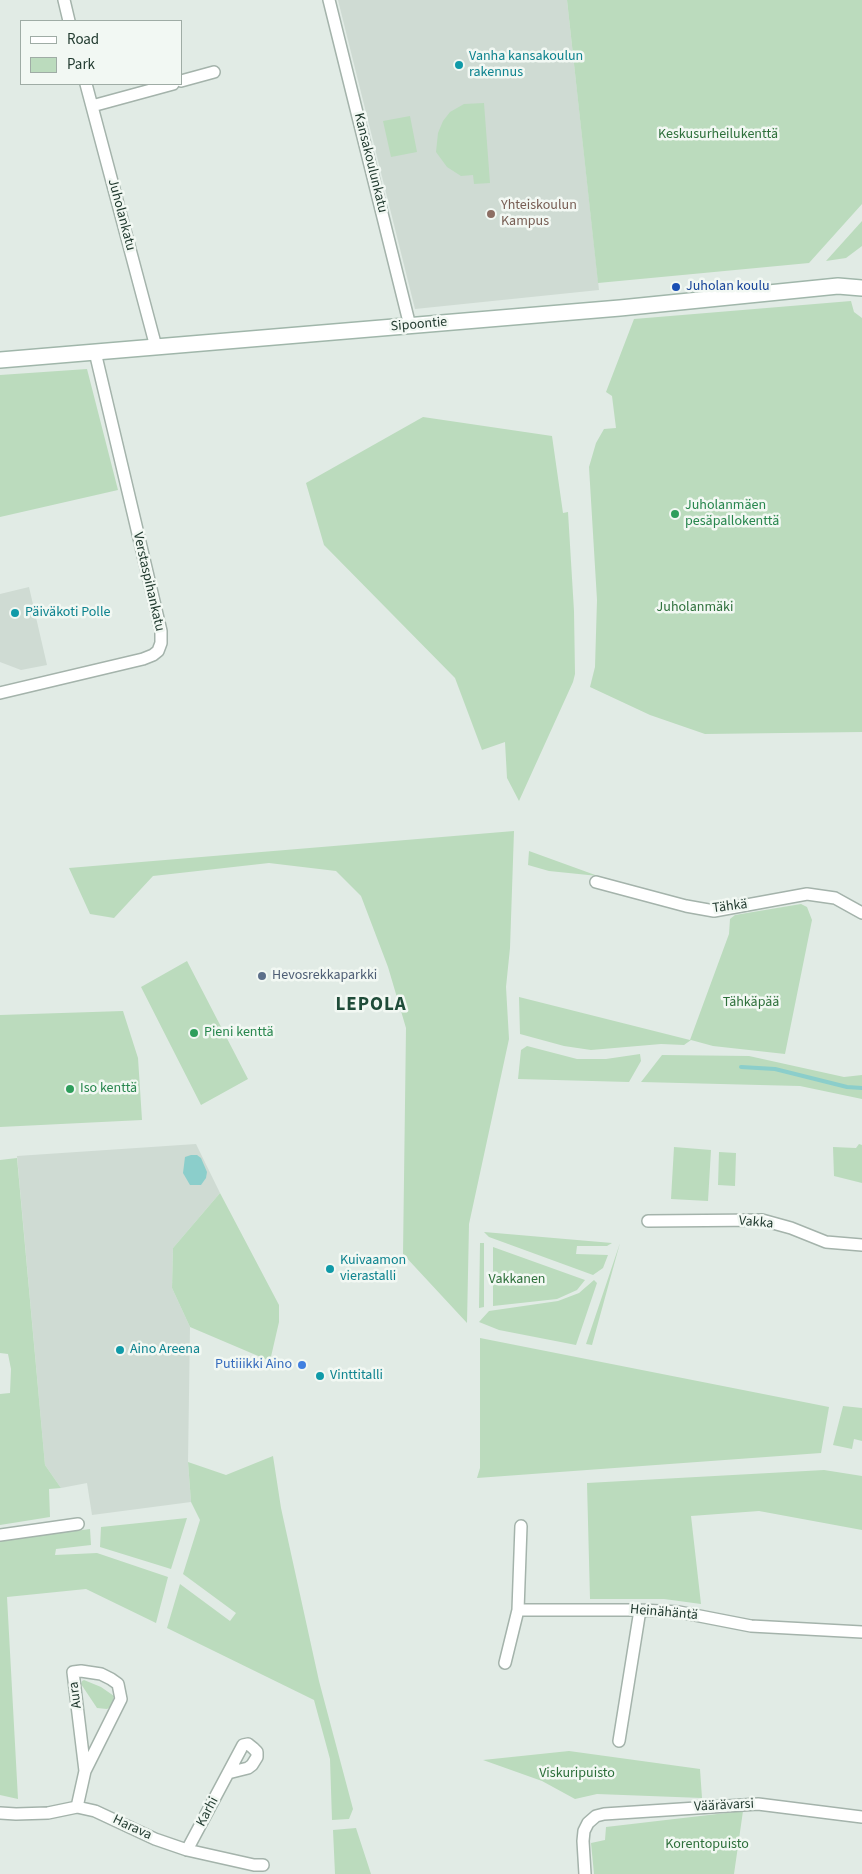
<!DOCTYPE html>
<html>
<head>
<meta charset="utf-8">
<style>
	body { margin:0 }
	#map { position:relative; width:862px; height:1874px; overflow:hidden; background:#e1ebe5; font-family:"Source Sans 3",sans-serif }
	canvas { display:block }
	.legend { position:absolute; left:20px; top:20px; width:162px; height:65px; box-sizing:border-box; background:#f2f8f3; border:1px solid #9faca5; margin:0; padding:6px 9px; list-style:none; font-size:15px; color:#223b30 }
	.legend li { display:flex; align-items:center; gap:10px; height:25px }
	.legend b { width:25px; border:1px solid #9faca5 }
</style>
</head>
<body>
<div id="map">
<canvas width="862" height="1874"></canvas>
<ul class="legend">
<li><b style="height:6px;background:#fff"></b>Road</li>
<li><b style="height:14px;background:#bbdbbd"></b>Park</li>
</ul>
</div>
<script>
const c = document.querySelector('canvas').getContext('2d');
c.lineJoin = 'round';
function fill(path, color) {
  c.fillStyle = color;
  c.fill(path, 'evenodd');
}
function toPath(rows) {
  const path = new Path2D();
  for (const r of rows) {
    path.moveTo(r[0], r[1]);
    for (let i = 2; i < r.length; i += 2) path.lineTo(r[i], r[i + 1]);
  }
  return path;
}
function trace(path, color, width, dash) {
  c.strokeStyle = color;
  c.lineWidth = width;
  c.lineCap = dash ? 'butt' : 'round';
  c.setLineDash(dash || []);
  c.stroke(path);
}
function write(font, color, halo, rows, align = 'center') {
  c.font = font + ' "Source Sans 3",sans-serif';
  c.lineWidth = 5;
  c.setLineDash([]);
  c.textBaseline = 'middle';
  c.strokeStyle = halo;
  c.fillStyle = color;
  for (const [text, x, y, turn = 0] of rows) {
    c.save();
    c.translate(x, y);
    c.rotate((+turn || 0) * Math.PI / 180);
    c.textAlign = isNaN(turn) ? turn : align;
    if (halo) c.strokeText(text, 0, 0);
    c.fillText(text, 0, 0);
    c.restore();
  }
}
const built = toPath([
	[338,0,567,0,599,290,415,309],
	[29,587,47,665,21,670,0,662,0,594],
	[196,1144,220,1193,173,1248,172,1288,190,1327,188,1462,191,1502,92,1515,87,1483,61,1488,45,1465,17,1156]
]);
const green = toPath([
	[567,0,862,0,862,204,809,263,598,283],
	[484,103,490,183,474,184,473,175,461,176,447,167,436,152,438,133,443,121,450,112,464,104],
	[410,116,417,152,391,157,383,121],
	[862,221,862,246,846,258,826,261],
	[851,301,854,312,862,318,862,732,705,734,650,715,590,687,595,667,597,600,589,467,596,443,604,429,616,428,612,396,606,392,634,319],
	[87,369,118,490,0,517,0,375],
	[423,417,552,436,563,513,568,512,574,611,575,674,573,682,519,801,507,778,505,742,482,750,455,678,324,545,306,483],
	[514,831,510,948,506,987,509,1039,469,1224,467,1323,403,1254,406,1028,388,967,361,896,336,871,269,863,153,876,114,918,90,914,69,868],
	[529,851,598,876,549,871,528,865],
	[801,904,807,907,812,920,785,1054,713,1046,691,1040,684,1045,661,1044,591,1050,564,1046,520,1034,519,997,690,1040,729,934,730,919,735,915],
	[187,961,248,1079,201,1105,141,987],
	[123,1011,138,1058,142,1120,0,1127,0,1015],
	[527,1046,577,1059,606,1059,640,1054,641,1061,629,1082,518,1079,521,1050],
	[662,1055,749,1056,844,1077,862,1075,862,1099,800,1086,641,1082],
	[859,1144,862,1145,862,1183,834,1176,833,1147,856,1148],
	[674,1147,711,1150,708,1201,671,1199],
	[719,1152,736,1153,735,1186,718,1185],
	[17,1158,45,1465,61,1488,49,1489,50,1517,0,1525,0,1394,10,1393,11,1369,8,1354,0,1353,0,1160],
	[220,1193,279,1305,279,1322,270,1361,190,1327,172,1288,173,1248],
	[484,1232,612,1243,607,1246,577,1246,576,1254,608,1255,603,1268,593,1275,489,1237],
	[480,1243,484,1243,484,1307,479,1308],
	[620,1243,592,1345,586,1344],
	[493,1247,585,1280,577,1290,557,1299,493,1306],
	[594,1280,597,1283,576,1345,499,1330,479,1322,489,1311,558,1301,579,1293],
	[480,1338,829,1407,821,1453,477,1478,480,1468],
	[843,1406,862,1408,862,1441,854,1439,852,1449,833,1445],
	[273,1456,281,1508,319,1681,353,1809,349,1819,332,1820,330,1759,314,1700,167,1628,180,1584,230,1621,236,1613,183,1574,200,1520,191,1502,188,1462,226,1475],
	[824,1470,862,1476,862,1530,759,1511,691,1516,701,1604,664,1599,590,1599,587,1483],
	[187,1518,171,1569,100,1547,101,1527],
	[90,1529,91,1545,56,1549,55,1555,97,1553,168,1577,156,1623,86,1589,7,1597,18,1799,0,1795,0,1541],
	[84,1680,101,1687,114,1696,112,1706,107,1709,97,1708,81,1684,82,1681],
	[569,1751,700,1769,702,1798,597,1794,575,1799,542,1781,483,1760],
	[743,1811,734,1874,594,1874,591,1843,605,1840,606,1827],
	[356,1828,371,1874,335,1874,333,1830]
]);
const water = toPath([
	[191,1155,197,1155,201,1158,207,1172,206,1178,201,1185,190,1185,183,1173,185,1157]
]);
const stream = toPath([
	[741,1067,775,1069,847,1087,862,1088]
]);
const street = toPath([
	[64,0,69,21],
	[329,0,410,326],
	[181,81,214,72],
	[86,84,156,347],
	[92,106,173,84],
	[0,693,143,659,153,655,158,651,161,643,161,631,95,352],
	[596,882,686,906,714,911,807,894,835,898,862,913],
	[648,1221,762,1220,791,1228,826,1242,862,1245],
	[0,1535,78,1524],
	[518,1610,521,1526],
	[505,1663,518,1610,640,1610,679,1612,751,1626,862,1632],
	[619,1741,640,1610],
	[77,1807,85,1771,73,1672,81,1671,101,1674,111,1679,118,1684,121,1699,85,1771],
	[0,1813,16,1814,48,1813,77,1807,95,1811,155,1839,187,1850,254,1865,263,1865],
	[187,1850,243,1745,248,1744,253,1748,257,1752,257,1757,252,1765,248,1768,228,1773],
	[585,1874,583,1841,584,1831,588,1823,596,1816,604,1814,758,1804,862,1817]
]);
const secondary = toPath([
	[0,360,620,308,838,286,862,288]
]);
const markers = [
	[459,65,5,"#0f9aa8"],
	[491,214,5,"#8d6e63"],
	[676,287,5,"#1a4fb4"],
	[675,514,5,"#2e9e5b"],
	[15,613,5,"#0f9aa8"],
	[262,976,5,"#5c6f8a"],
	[194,1033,5,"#2e9e5b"],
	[70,1089,5,"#2e9e5b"],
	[330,1269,5,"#0f9aa8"],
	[120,1350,5,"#0f9aa8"],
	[302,1365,5,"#3f7fe0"],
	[320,1376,5,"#0f9aa8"]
];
const cultureNames = [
	["Vanha kansakoulun",469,57],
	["rakennus",469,73],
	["Päiväkoti Polle",25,613],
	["Kuivaamon",340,1261],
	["vierastalli",340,1277],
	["Aino Areena",130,1350],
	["Vinttitalli",330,1376]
];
const parkNames = [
	["Keskusurheilukenttä",718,135],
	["Juholanmäki",695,608],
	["Tähkäpää",751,1003],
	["Vakkanen",517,1280],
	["Viskuripuisto",577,1774],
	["Korentopuisto",707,1845]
];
const streetNames = [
	["Kansakoulunkatu",370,163,76],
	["Juholankatu",121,215,75],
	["Sipoontie",419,325,-5],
	["Verstaspihankatu",148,582,77],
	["Tähkä",730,907,-7],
	["Vakka",756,1223,5],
	["Heinähäntä",664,1613,5],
	["Aura",76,1695,-97],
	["Väärävarsi",724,1806,-3],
	["Karhi",208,1812,-62],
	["Harava",132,1828,25]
];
const educationNames = [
	["Yhteiskoulun",501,206],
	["Kampus",501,222]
];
const transitNames = [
	["Juholan koulu",686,287]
];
const leisureNames = [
	["Juholanmäen",685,506],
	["pesäpallokenttä",685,522],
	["Pieni kenttä",204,1033],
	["Iso kenttä",80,1089]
];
const serviceNames = [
	["Hevosrekkaparkki",272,976]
];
const shopNames = [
	["Putiiikki Aino",292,1365]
];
const districtNames = [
	["LEPOLA",371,1006]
];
fill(built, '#cfdbd3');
fill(green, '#bbdbbd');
fill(water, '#8bcecb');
trace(stream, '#8bcecb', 4);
trace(street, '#a4b3ab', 14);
trace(secondary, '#a0b6aa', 18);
trace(street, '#fff', 11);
trace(secondary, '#fff', 15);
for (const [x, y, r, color] of markers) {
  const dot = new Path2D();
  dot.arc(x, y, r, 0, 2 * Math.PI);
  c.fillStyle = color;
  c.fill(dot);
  trace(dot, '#f2f8f3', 2);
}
write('14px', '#0d838f', '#f2f8f3', cultureNames, 'left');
write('14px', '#2e703b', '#f2f8f3', parkNames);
write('14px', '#223b30', '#f2f8f3', streetNames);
write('14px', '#785e54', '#f2f8f3', educationNames, 'left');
write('14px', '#164399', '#f2f8f3', transitNames, 'left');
write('14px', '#27864d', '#f2f8f3', leisureNames, 'left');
write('14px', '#4e5e75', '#f2f8f3', serviceNames, 'left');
write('14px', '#366cbe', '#f2f8f3', shopNames, 'right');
c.letterSpacing = '1px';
write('bold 19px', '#1f4c39', '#f2f8f3', districtNames);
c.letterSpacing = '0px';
</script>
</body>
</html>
